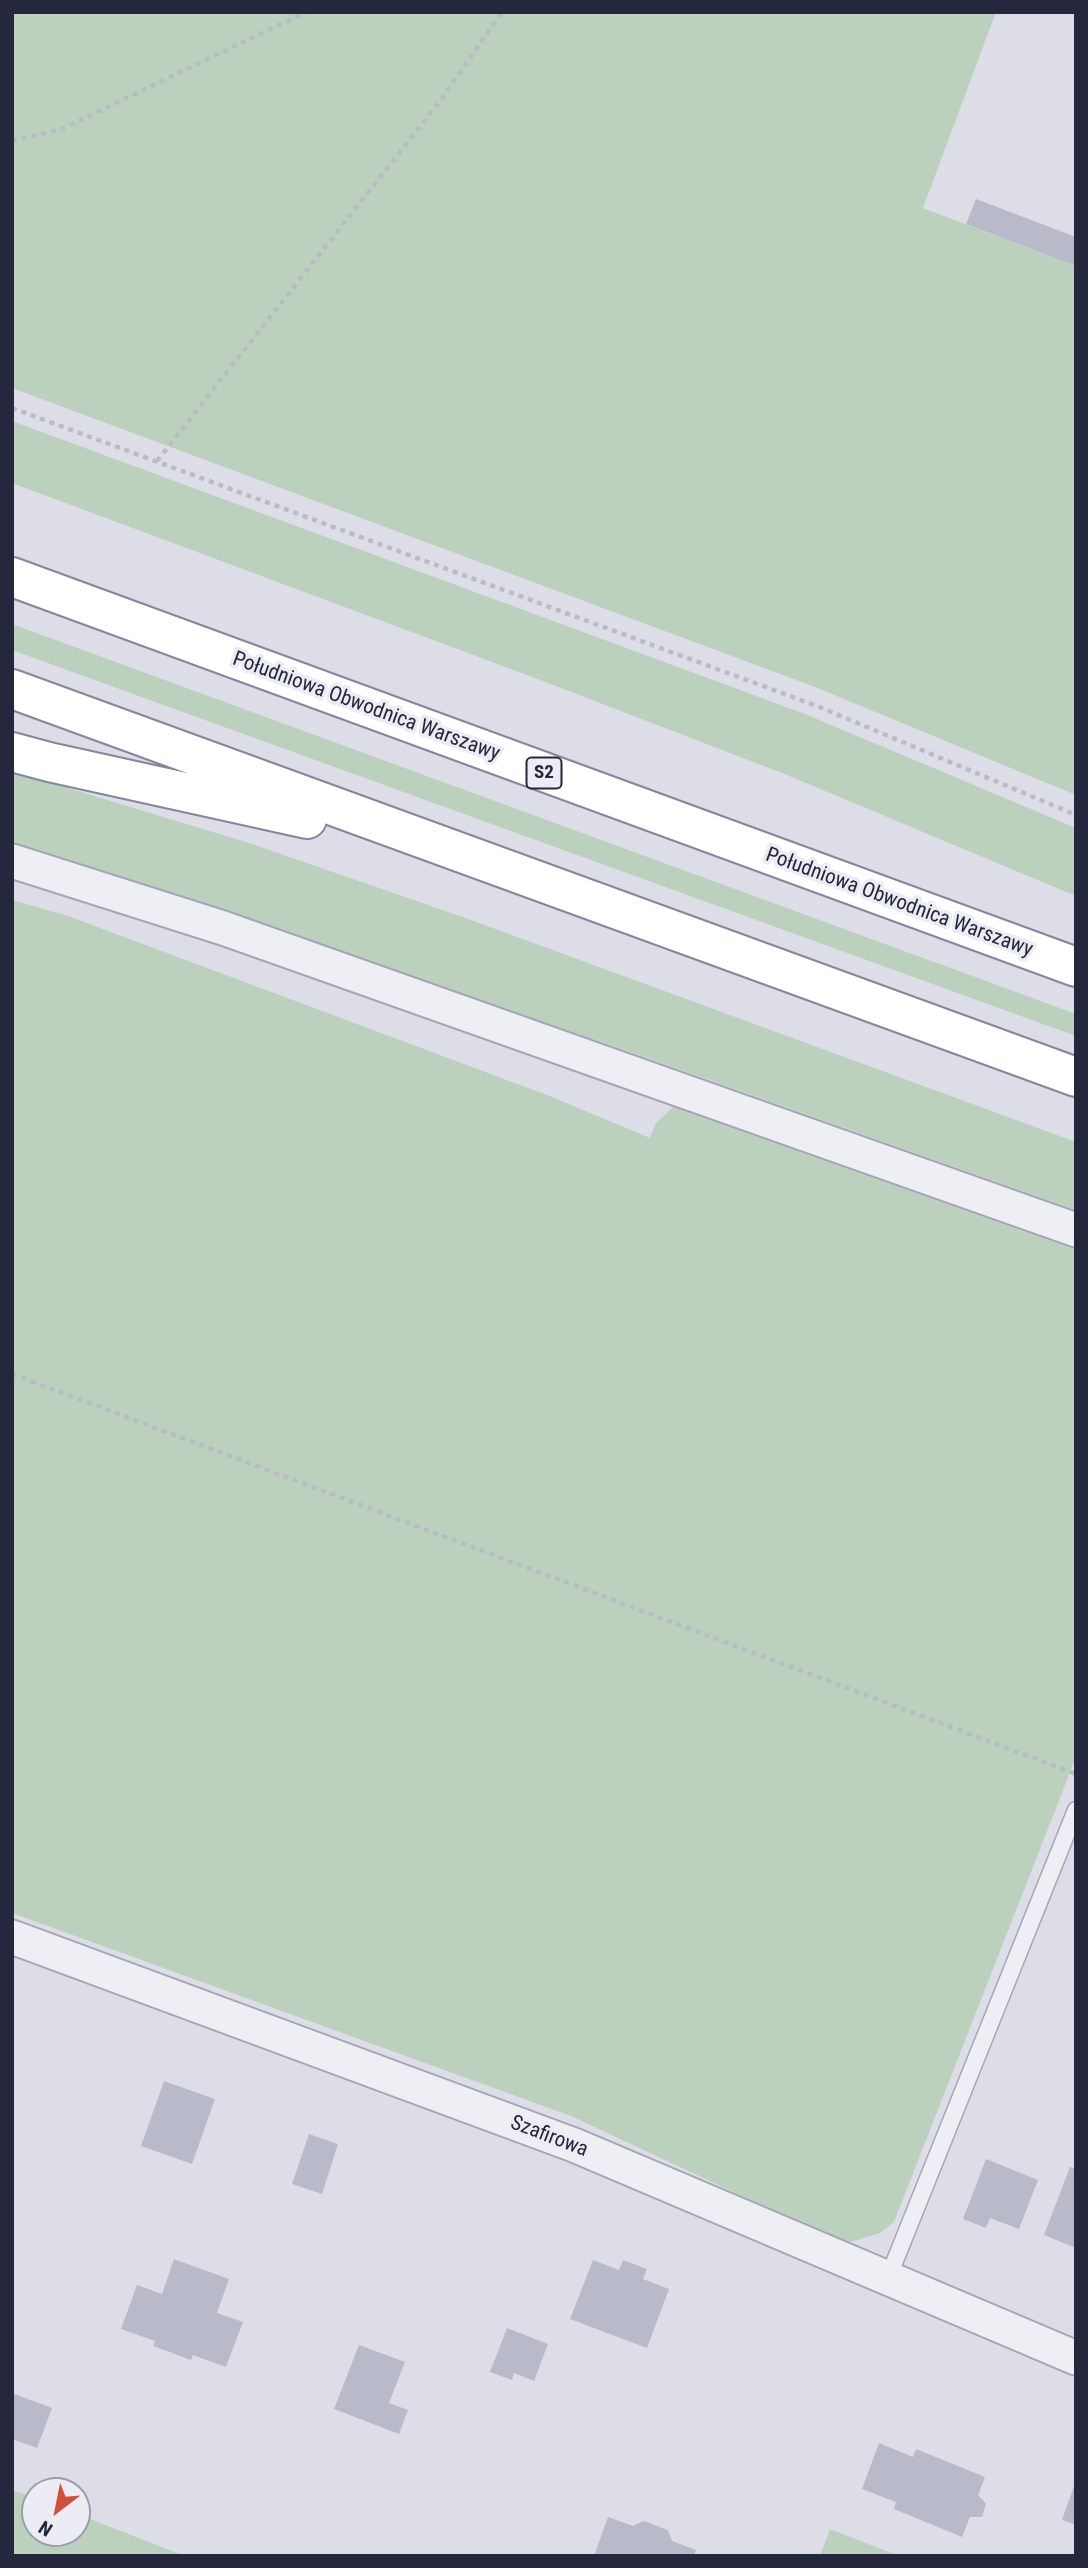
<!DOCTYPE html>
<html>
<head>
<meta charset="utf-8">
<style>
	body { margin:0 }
	#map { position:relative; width:1088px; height:2568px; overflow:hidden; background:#dcdde7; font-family:"Roboto Condensed",sans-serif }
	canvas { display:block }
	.frame { position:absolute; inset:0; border:14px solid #25273d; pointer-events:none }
	.north { position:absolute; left:21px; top:2477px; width:70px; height:70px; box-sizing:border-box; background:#ebecf4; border:2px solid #9c9dab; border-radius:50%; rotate:212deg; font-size:19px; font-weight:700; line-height:28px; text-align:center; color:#25273d }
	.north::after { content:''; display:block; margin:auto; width:24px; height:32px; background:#d14f3b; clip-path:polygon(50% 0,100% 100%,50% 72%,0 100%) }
</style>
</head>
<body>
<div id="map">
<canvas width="1088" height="2568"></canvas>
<div class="frame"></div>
<div class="north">N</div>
</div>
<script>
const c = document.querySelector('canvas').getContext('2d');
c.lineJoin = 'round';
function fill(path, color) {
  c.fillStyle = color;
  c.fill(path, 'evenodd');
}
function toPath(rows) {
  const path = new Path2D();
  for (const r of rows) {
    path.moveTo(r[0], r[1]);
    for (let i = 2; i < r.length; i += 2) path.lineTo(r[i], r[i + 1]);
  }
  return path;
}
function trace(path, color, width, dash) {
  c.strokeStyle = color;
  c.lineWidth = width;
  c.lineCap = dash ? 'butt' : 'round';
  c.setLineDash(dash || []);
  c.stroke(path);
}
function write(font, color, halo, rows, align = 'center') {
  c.font = font + ' "Roboto Condensed",sans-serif';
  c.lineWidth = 7;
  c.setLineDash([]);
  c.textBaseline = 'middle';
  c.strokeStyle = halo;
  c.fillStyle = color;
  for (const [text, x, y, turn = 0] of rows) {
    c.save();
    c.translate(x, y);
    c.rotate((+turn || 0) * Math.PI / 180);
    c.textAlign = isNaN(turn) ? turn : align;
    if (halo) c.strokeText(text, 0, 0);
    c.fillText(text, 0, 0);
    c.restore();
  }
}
const green = toPath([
	[12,12,996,12,923,208,1076,266,1076,795,815,687,12,388],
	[12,421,805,714,1076,828,1076,896,782,773,535,678,12,483],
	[12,624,1076,1014,1076,1036,12,650],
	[12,771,249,843,460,916,1076,1142,1076,1210,622,1049,103,874,12,846],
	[12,900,68,916,547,1095,650,1138,656,1123,673,1107,1076,1250,1076,1757,894,2222,880,2233,844,2244,571,2116,12,1913],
	[12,2490,35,2498,35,2533,77,2533,77,2514,185,2556,12,2556],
	[830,2529,899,2556,820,2556]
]);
const building = toPath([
	[976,199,1076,237,1076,266,966,224],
	[164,2081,215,2099,192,2164,141,2146],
	[309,2134,338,2144,322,2194,292,2184],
	[986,2159,1038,2180,1019,2229,990,2218,986,2228,963,2219],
	[1070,2167,1076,2169,1076,2248,1044,2235],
	[174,2259,229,2279,217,2313,243,2322,226,2367,193,2355,191,2360,153,2346,155,2341,121,2329,137,2285,162,2294],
	[593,2260,619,2270,623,2260,647,2269,643,2279,669,2289,647,2348,570,2319],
	[507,2328,548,2344,534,2381,514,2373,512,2380,490,2372],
	[359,2345,405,2362,389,2403,408,2410,399,2434,334,2409],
	[12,2393,52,2408,37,2448,12,2439],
	[879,2443,913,2457,916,2449,985,2477,978,2495,986,2504,982,2517,970,2517,962,2537,894,2509,896,2502,862,2489],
	[1075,2483,1076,2484,1076,2525,1062,2520],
	[608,2517,633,2526,644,2521,668,2530,672,2541,696,2550,694,2556,594,2556]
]);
const path = toPath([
	[12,141,62,129,306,12],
	[12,408,817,706,1076,815],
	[157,461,440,101,502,12],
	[12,1374,1076,1774]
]);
const lane = toPath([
	[888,2278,1076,1810]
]);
const street = toPath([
	[12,861,223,928,1076,1230],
	[12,1937,574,2145,1076,2358]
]);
const highway = toPath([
	[12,577,1076,967],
	[12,689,1076,1077],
	[12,752,49,762,307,819]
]);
const shields = [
	[544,773,35]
];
const shieldNames = [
	["S2",544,773]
];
const streetNames = [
	["Południowa Obwodnica Warszawy",366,707,20],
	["Południowa Obwodnica Warszawy",899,903,20],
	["Szafirowa",549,2137,21]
];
fill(green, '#bcd1bd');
fill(building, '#b9bac9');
trace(lane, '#a5a6b4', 19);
trace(street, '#a5a6b4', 37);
trace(highway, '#83869d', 42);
trace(path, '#babbc5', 4.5, [5, 5]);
trace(lane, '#eeeff5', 16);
trace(street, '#eeeff5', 33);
trace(highway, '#fff', 38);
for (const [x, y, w] of shields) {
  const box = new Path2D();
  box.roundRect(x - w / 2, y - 15.5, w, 31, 5);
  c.fillStyle = '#ebecf4';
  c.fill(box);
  trace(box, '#25273d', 2);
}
write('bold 19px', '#25273d', null, shieldNames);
write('21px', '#25273d', '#ebecf4', streetNames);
</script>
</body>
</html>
